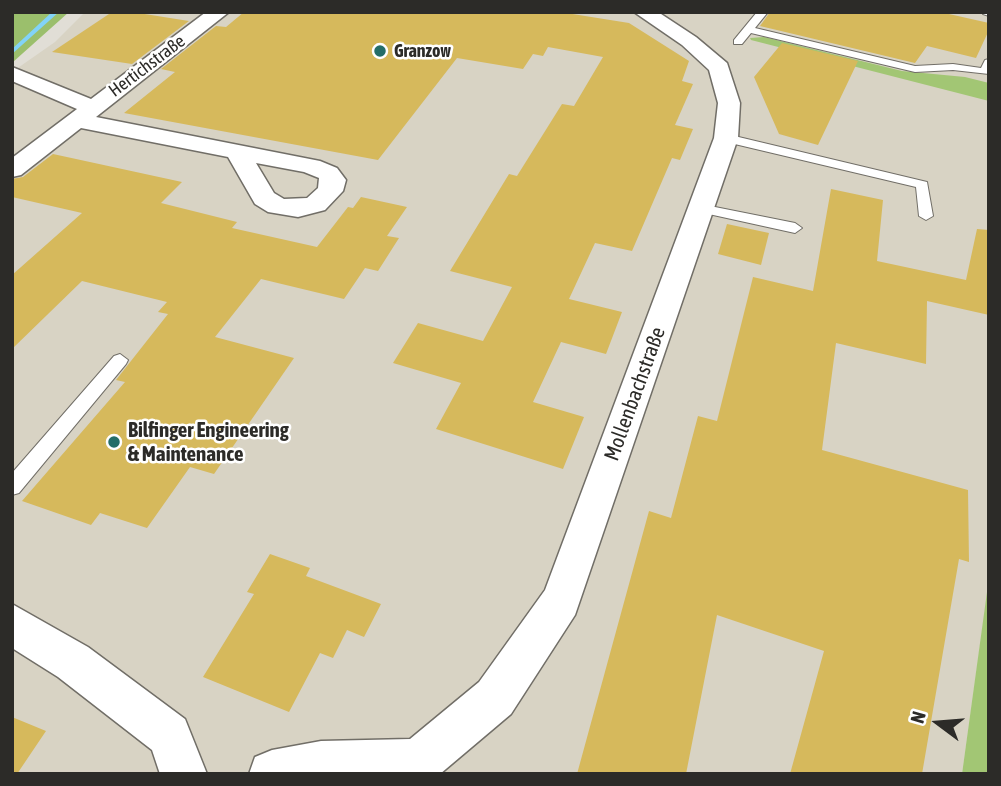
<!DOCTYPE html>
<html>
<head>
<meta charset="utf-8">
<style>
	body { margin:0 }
	#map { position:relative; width:1001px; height:786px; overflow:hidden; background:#e1ded6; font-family:"Asap Condensed",sans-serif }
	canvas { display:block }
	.frame { position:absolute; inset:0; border:14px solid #2c2b28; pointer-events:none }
	.north { position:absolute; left:903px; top:688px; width:70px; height:70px; -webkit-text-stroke:5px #fff; paint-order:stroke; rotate:286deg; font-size:19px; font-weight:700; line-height:28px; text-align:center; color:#2c2b28 }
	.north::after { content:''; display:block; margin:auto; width:24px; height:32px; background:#2c2b28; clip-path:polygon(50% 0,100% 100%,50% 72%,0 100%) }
</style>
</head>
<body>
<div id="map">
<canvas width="1001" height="786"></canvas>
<div class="frame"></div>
<div class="north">N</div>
</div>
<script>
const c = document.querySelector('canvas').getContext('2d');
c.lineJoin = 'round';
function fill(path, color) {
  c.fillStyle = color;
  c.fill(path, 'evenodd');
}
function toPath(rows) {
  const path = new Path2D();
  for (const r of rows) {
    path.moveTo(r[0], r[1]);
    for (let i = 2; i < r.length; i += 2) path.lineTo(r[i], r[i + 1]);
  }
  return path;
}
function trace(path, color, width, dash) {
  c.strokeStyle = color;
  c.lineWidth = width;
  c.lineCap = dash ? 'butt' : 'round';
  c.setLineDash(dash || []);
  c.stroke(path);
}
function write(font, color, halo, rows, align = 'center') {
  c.font = font + ' "Asap Condensed",sans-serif';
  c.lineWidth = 5;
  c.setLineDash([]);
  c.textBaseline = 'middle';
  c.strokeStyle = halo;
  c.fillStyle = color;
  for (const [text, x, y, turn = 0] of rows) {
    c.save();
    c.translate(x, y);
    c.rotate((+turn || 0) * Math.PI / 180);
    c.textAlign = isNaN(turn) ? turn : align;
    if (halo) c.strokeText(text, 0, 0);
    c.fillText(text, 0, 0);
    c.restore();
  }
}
const built = toPath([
	[85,12,989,12,989,581,962,774,12,774,12,72,55,42]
]);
const green = toPath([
	[764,37,902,71,965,77,989,83,989,101,751,40,750,38],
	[989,581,989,774,962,774,987,592]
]);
const forest = toPath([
	[14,12,69,12,13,62]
]);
const stream = toPath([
	[52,12,59,12,12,54,12,49,52,12]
]);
const building = toPath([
	[112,12,132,12,189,21,132,64,52,52],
	[244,12,560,12,629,23,689,61,682,81,693,84,675,125,693,129,680,160,672,158,632,251,595,243,569,299,622,312,606,354,561,342,533,402,584,417,563,469,436,429,461,383,393,363,418,323,483,341,512,287,450,271,509,174,517,176,562,104,574,106,603,57,548,47,543,56,533,54,523,69,457,58,378,160,124,113,175,72,161,69,216,26,226,27],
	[770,12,940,12,989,23,989,30,976,58,927,46,915,63,760,26],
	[782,43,858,61,818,145,779,134,754,77],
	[53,154,182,182,161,203,237,222,232,228,317,247,348,207,353,208,361,197,407,207,387,236,399,238,378,271,365,268,344,299,261,279,215,337,294,358,214,474,190,467,147,528,100,513,91,525,22,501,125,382,116,380,168,314,158,312,167,302,82,281,12,349,12,275,82,213,12,197,12,179,23,177],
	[831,189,883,200,877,261,966,280,977,229,989,230,989,315,927,301,926,364,836,343,822,450,968,490,969,562,959,559,922,774,790,774,824,651,717,615,686,774,577,774,649,511,671,518,698,416,717,421,753,277,813,291],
	[727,224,769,233,761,265,718,254],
	[270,554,310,568,306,576,381,604,364,637,347,630,333,658,320,653,289,712,203,677,254,594,247,592],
	[12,717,46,731,17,774,12,774]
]);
const service = toPath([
	[757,12,768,12,755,28,915,66,953,64,981,68,985,60,989,59,989,74,953,70,915,72,751,33,742,44,734,44,734,40,757,12],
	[982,12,989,12,989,16,983,14,982,12],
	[726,134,927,182,933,216,926,220,919,216,916,187,722,141,720,138,726,134],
	[700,204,795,223,802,228,795,233,695,211,695,205,700,204],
	[120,354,128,360,126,364,19,493,12,495,12,473,114,356,120,354]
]);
const minor = toPath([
	[206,12,229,12,96,117,320,161,337,168,346,180,343,191,325,210,298,217,268,212,255,204,228,157,81,128,21,175,12,177,12,158,77,109,12,81,12,67,91,99,206,12],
	[256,163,304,172,319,178,318,188,307,198,284,199,274,193,256,163],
	[634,12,658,12,696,37,727,63,740,103,738,138,575,615,511,714,440,774,249,774,255,757,272,750,321,741,410,739,479,682,545,590,714,138,718,103,709,70,682,45,634,12],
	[12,604,88,647,185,719,207,774,160,774,152,750,58,677,12,648,12,604]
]);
const markers = [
	[380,51,7,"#236d68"],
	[114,442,7,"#236d68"]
];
const farPoinames = [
	["Granzow",394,51]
];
const farStreetnames = [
	["Hertichstraße",147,66,-37]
];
const streetNames = [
	["Mollenbachstraße",635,394,-70]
];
const poiNames = [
	["Bilfinger Engineering",128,430],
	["& Maintenance",128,454]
];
fill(built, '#d8d3c4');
fill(green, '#a2c674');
fill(forest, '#9bbf6c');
fill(stream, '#82d3f7');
fill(building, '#d6b95c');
trace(service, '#716e67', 2);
trace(minor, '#716e67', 3);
fill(service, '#fff');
fill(minor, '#fff');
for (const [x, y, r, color] of markers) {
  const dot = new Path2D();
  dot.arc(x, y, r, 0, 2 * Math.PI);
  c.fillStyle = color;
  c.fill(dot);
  trace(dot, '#fff', 2.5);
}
write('bold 18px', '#2c2b28', '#fff', farPoinames, 'left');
write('18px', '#2c2b28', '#fff', farStreetnames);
write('21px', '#2c2b28', '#fff', streetNames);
write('bold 21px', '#2c2b28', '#fff', poiNames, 'left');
</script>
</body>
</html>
